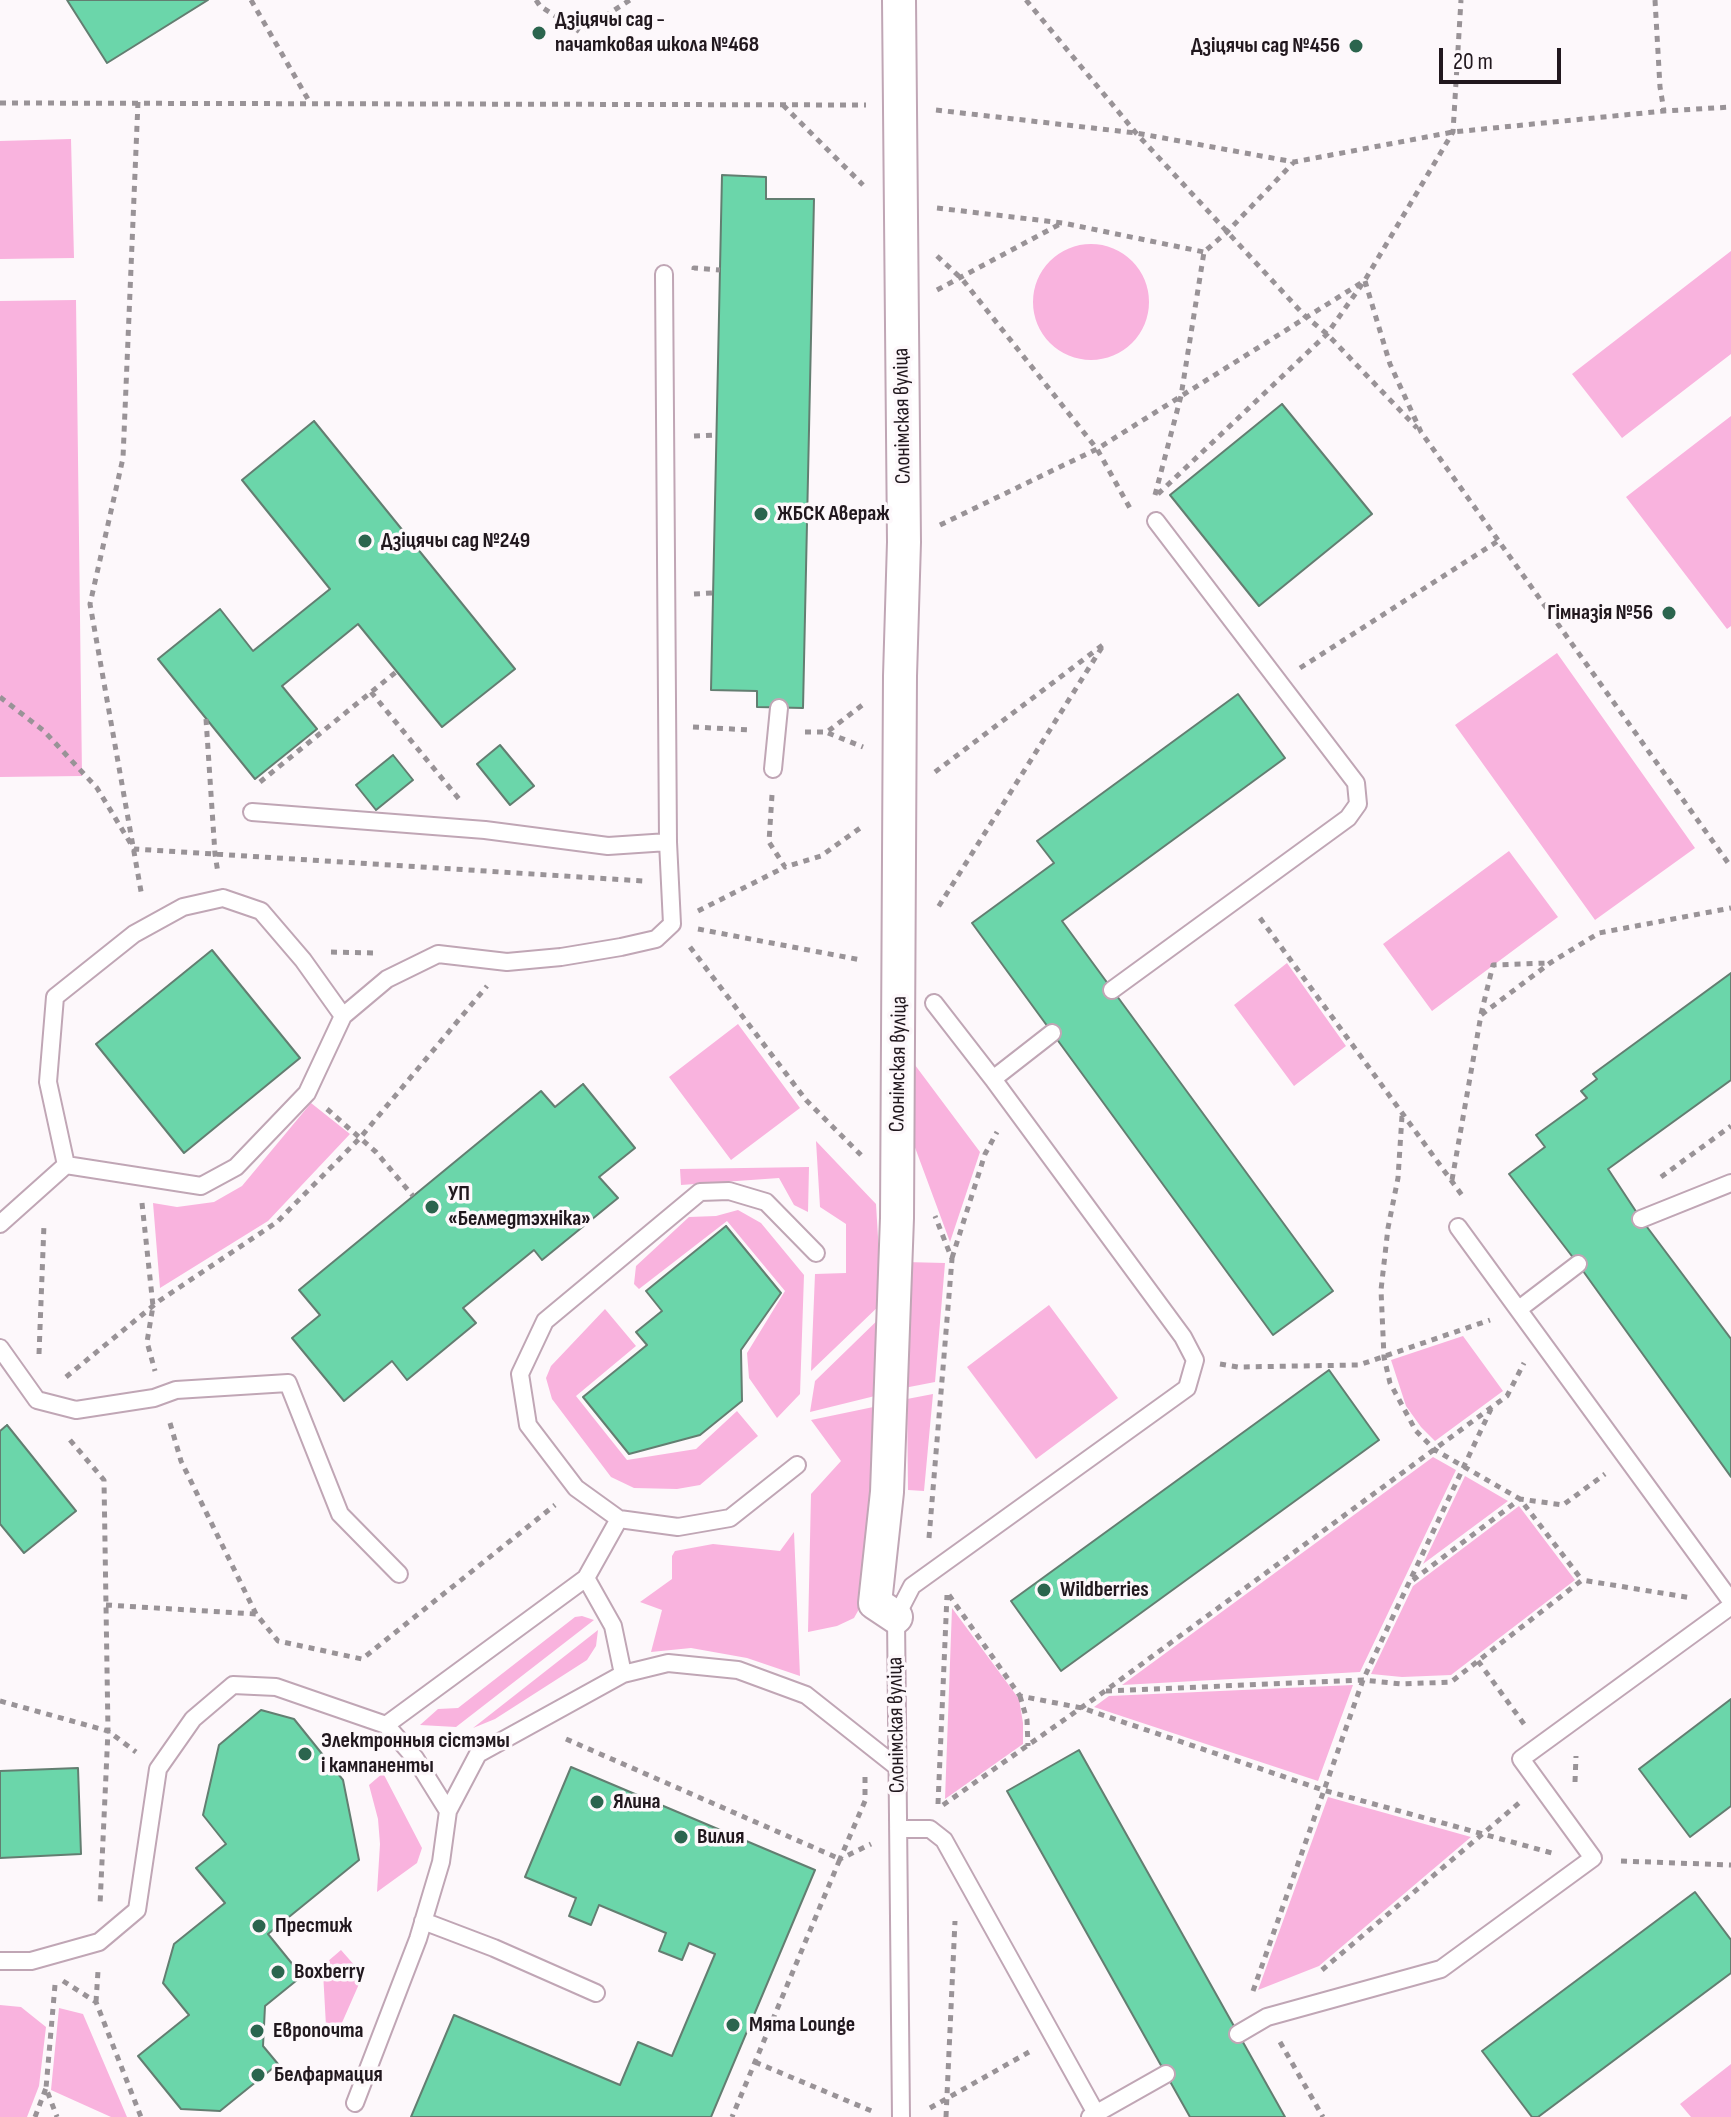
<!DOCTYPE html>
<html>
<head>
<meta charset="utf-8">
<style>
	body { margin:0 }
	#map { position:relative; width:1731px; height:2117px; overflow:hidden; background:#fdf8fb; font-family:"Sofia Sans Condensed",sans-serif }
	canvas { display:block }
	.scale { position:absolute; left:1439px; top:48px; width:122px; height:36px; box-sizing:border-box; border:4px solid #21181e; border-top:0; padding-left:10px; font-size:24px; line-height:28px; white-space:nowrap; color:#21181e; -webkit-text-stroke:6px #fdf8fb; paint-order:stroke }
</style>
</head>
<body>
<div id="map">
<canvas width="1731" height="2117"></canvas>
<div class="scale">20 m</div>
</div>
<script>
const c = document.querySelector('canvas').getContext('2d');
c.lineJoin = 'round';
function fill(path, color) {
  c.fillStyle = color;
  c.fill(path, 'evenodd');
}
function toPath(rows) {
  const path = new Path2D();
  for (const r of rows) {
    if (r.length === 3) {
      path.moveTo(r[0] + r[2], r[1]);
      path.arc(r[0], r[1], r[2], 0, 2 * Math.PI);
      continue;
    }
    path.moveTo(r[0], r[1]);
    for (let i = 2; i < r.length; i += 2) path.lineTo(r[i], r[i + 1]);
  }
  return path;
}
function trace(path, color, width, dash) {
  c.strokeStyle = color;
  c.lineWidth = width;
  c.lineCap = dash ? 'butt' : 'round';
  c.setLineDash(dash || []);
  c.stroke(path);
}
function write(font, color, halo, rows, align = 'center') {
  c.font = font + ' "Sofia Sans Condensed",sans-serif';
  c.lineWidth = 7;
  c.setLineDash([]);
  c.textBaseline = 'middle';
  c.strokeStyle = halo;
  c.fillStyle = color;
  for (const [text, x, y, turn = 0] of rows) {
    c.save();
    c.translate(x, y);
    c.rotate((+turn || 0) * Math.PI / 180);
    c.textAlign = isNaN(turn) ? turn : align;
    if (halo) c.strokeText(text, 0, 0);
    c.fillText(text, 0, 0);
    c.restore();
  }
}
const green = toPath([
	[71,139,74,258,0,259,0,141],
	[1091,302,58],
	[1731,251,1731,354,1622,438,1572,374],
	[76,300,82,776,0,777,0,301],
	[1731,416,1731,626,1727,629,1626,497],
	[1557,653,1695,848,1595,920,1455,725],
	[1509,851,1558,917,1432,1011,1383,944],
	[1287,963,1346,1046,1294,1086,1234,1005],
	[738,1024,800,1108,731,1160,669,1077],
	[912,1061,980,1152,950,1242,910,1134],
	[311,1103,350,1134,268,1221,160,1288,153,1203,177,1207,214,1202,242,1186],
	[816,1141,876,1204,882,1303,811,1371,815,1274,846,1273,846,1224,820,1207],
	[809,1167,808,1212,794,1205,779,1178,681,1185,680,1169],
	[738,1210,761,1223,804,1275,800,1394,777,1418,749,1378,747,1353,785,1291,727,1221,639,1289,634,1284,636,1266,689,1217,716,1216],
	[905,1262,945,1263,935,1382,904,1388],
	[1049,1305,1118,1398,1036,1459,967,1367],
	[605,1309,636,1346,576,1396,627,1460,696,1449,737,1411,758,1436,700,1485,677,1489,634,1488,611,1477,552,1399,546,1378,551,1366],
	[887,1311,883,1394,810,1412,815,1381],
	[1463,1336,1503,1391,1435,1441,1421,1427,1406,1406,1391,1360],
	[933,1394,924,1491,908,1490,907,1399],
	[883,1405,868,1593,854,1618,837,1626,808,1632,811,1494,841,1461,811,1420],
	[1433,1457,1456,1470,1360,1672,1122,1685],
	[1465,1476,1508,1501,1423,1564],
	[1519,1506,1575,1580,1451,1675,1402,1677,1371,1674,1413,1586],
	[794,1532,800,1676,747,1658,691,1648,651,1652,662,1610,640,1602,672,1579,672,1556,675,1551,713,1544,780,1551],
	[952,1608,1019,1699,1023,1723,1023,1744,945,1799],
	[582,1616,594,1620,456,1727,420,1725,438,1709,458,1708,575,1617],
	[598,1630,596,1646,587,1660,495,1719,473,1728],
	[1353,1685,1318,1781,1094,1707,1109,1696],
	[383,1773,422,1848,417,1863,377,1892,380,1844,378,1819,369,1785],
	[1328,1797,1471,1837,1319,1966,1258,1990],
	[341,1950,363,1975,337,2034,326,2026,323,1972,327,1962],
	[0,2005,21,2007,46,2027,39,2086,27,2117,0,2117],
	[59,2008,83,2014,127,2117,111,2117,51,2090],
	[1731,2064,1731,2117,1691,2117,1680,2104]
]);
const building = toPath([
	[67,0,208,0,107,63,67,0],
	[722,175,766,177,766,199,814,199,803,708,757,707,757,691,711,690,722,175],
	[1282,404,1372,514,1259,606,1170,495,1282,404],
	[314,421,515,669,442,727,358,624,282,686,317,729,255,779,158,659,220,609,253,651,330,589,242,480,314,421],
	[1238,694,1285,758,1062,921,1333,1291,1273,1335,972,923,1054,863,1037,841,1238,694],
	[500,745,534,786,510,805,477,764,500,745],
	[393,755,413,780,376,810,356,785,393,755],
	[212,950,300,1058,184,1153,96,1044,212,950],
	[1731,973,1731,1080,1608,1169,1641,1219,1731,1339,1731,1477,1578,1264,1509,1174,1545,1147,1536,1135,1587,1098,1581,1091,1597,1079,1593,1074,1731,973],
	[583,1084,635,1148,599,1177,618,1198,542,1260,534,1250,463,1308,476,1323,407,1380,392,1361,344,1401,292,1338,320,1315,299,1290,541,1091,555,1107,583,1084],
	[726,1226,781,1293,741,1350,742,1401,700,1435,629,1454,583,1397,647,1345,636,1332,662,1311,646,1291,726,1226],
	[1329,1370,1379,1440,1061,1671,1011,1601,1329,1370],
	[7,1425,76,1511,24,1553,0,1524,0,1431,7,1425],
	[1731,1699,1731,1806,1690,1837,1639,1769,1731,1699],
	[261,1710,294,1719,343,1780,359,1860,268,1934,302,1976,265,2006,263,2046,278,2064,220,2111,181,2109,138,2056,189,2015,163,1983,174,1944,225,1903,196,1868,226,1844,203,1815,219,1745,261,1710],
	[1079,1750,1285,2117,1190,2117,1007,1791,1079,1750],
	[571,1767,815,1870,711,2117,411,2117,454,2015,620,2085,638,2042,672,2056,715,1954,689,1943,682,1960,659,1951,666,1933,599,1905,591,1925,569,1916,576,1898,525,1877,571,1767],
	[78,1768,81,1854,0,1858,0,1771,78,1768],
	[1695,1892,1731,1940,1731,1973,1538,2117,1532,2117,1482,2051,1695,1892]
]);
const path = toPath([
	[251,0,309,101],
	[536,0,540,6,580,32,630,0],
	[1026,0,1136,133,1305,316,1327,334,1417,428],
	[1655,0,1660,87,1664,111],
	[138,102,123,458,90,604,142,897],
	[0,103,866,105],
	[783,105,863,185],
	[936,110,1136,133,1294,162,1453,132,1664,111,1731,107],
	[937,208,1063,223,1204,252],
	[937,256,962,279,1097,449,1131,510],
	[694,270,694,268,720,270],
	[1365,281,1390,364,1421,432,1731,867],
	[937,290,1062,223],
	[694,436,716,435],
	[1158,494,1327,334,1365,280,1453,132,1461,0],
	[1155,495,1181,396,1204,252,1227,232,1293,163],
	[940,525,1097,449,1361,283],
	[694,594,713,593],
	[1300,668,1498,541],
	[371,692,459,799],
	[0,697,44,731,97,788,134,849,644,881],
	[206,719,215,854,218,873],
	[693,727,751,730],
	[805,732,827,732,865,703],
	[828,733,863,747],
	[935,772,1104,644,937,909],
	[260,782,396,672],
	[772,795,769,842,785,867,821,856,863,826],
	[698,911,785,867],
	[1260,918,1464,1198],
	[698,929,861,960],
	[690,947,806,1100,861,1155],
	[331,952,373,953],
	[1481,1014,1493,965,1548,963],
	[327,1109,376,1152,413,1196],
	[1402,1116,1398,1178,1388,1228,1381,1290,1384,1357,1390,1383,1416,1431,1435,1450,1520,1499,1582,1580],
	[1661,1177,1731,1126],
	[1452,1180,1481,1015,1550,963,1599,933,1731,908],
	[142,1203,153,1306,147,1342,155,1371],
	[952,1258,985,1154,997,1132],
	[39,1354,44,1224],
	[1220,1364,1238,1367,1359,1365,1490,1320],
	[66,1377,159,1301,277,1222,360,1138,487,986],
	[170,1423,181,1461,256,1614,278,1641,362,1659,555,1505],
	[70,1440,104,1480,108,1731,100,1905],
	[929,1538,952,1259,935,1216],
	[1413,1580,1520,1499,1563,1505,1605,1474],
	[949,1595,1020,1696,1082,1708,1323,1790,1552,1853],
	[106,1605,256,1614],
	[1478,1661,1524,1724],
	[1106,1691,1363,1680,1402,1684,1451,1682,1582,1580,1692,1598],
	[1020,1696,1027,1720,1028,1746],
	[0,1701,108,1731,136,1752],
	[566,1739,840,1859,732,2117],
	[865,1777,865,1801,840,1859,871,1844],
	[1575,1782,1576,1756],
	[938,1804,947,1595],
	[943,1805,1105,1691,1507,1396,1524,1363],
	[1621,1861,1731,1865],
	[1322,1970,1519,1803],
	[63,1981,96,2002,141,2117],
	[55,1985,46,2088,57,2117],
	[1253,1991,1363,1680,1491,1409],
	[96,2002,98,1971],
	[1280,2042,1323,2117],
	[755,2062,874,2112],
	[930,2108,1029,2052],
	[35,2117,46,2088],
	[946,2117,955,1921]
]);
const lane = toPath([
	[773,769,779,708],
	[252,812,485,830,608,846,668,842],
	[223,898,261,911,303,960,343,1016,307,1093,236,1167,201,1186,66,1165,48,1082,55,997,134,934,183,907,223,898],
	[1112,990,1348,818,1358,804,1356,783,1156,521],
	[343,1016,387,979,438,954,507,962,561,957,621,947,656,939,672,924,668,842,664,274],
	[993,1079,1052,1033],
	[1641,1219,1731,1183],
	[0,1224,66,1165],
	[1458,1227,1731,1601],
	[1519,1309,1578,1264],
	[0,1348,37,1400,76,1410,154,1398,176,1390,288,1383,340,1514,399,1574],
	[797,1465,730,1518,678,1527,619,1519,576,1488,528,1425,520,1374,545,1321,700,1192,729,1191,766,1202,816,1253],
	[619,1519,586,1578,613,1626,623,1674],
	[386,1725,586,1578],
	[448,1811,478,1754,623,1674,668,1663,738,1670,806,1695,897,1767],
	[898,1829,930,1829,944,1840,1098,2117],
	[423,1921,494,1948,596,1993],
	[0,1961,31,1961,99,1942,137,1910,158,1769,193,1719,233,1685,276,1687,386,1725,415,1758,448,1811,441,1862,418,1939,355,2103],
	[1238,2034,1267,2017,1441,1969,1593,1858,1521,1759,1731,1606],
	[901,2117,896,1617,912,1586,1187,1388,1195,1360,1183,1337,993,1079,934,1003],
	[1090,2117,1166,2074]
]);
const street = toPath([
	[896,1617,875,1603,887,1492,897,1218,900,676,904,542,899,0]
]);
const markers = [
	[539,33,8,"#2b654e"],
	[1356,46,8,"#2b654e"],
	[761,514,8,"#2b654e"],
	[365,541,8,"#2b654e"],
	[1669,613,8,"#2b654e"],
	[432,1207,8,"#2b654e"],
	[1044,1590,8,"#2b654e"],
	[305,1754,8,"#2b654e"],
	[597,1802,8,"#2b654e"],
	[681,1837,8,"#2b654e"],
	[259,1926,8,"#2b654e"],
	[278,1972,8,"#2b654e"],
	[733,2025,8,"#2b654e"],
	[257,2031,8,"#2b654e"],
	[258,2075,8,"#2b654e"]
];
const poiNames = [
	["Дзіцячы сад -",555,20],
	["пачатковая школа №468",555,45],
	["Дзіцячы сад №456",1340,46,"right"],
	["ЖБСК Авераж",777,514],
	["Дзіцячы сад №249",381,541],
	["Гімназія №56",1653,613,"right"],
	["УП",448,1194],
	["«Белмедтэхніка»",448,1219],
	["Wildberries",1060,1590],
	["Электронныя сістэмы",321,1741],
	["і кампаненты",321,1766],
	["Ялина",613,1802],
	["Вилия",697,1837],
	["Престиж",275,1926],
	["Boxberry",294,1972],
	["Мята Lounge",749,2025],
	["Европочта",273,2031],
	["Белфармация",274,2075]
];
const streetNames = [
	["Слонімская вуліца",903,416,-91],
	["Слонімская вуліца",899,1064,-89],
	["Слонімская вуліца",897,1725,-91]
];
fill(green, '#f9b3de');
fill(building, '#6bd6aa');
trace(building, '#637e71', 2);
trace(lane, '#c0a6b5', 20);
trace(street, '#c0a6b5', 36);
trace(path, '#999397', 5, [6, 6]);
trace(lane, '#fff', 16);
trace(street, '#fff', 32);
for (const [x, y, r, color] of markers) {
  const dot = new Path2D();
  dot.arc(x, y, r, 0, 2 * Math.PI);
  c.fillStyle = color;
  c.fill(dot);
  trace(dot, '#fdf8fb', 3);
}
write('bold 22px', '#21181e', '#fdf8fb', poiNames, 'left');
write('22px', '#21181e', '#fdf8fb', streetNames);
</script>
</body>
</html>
